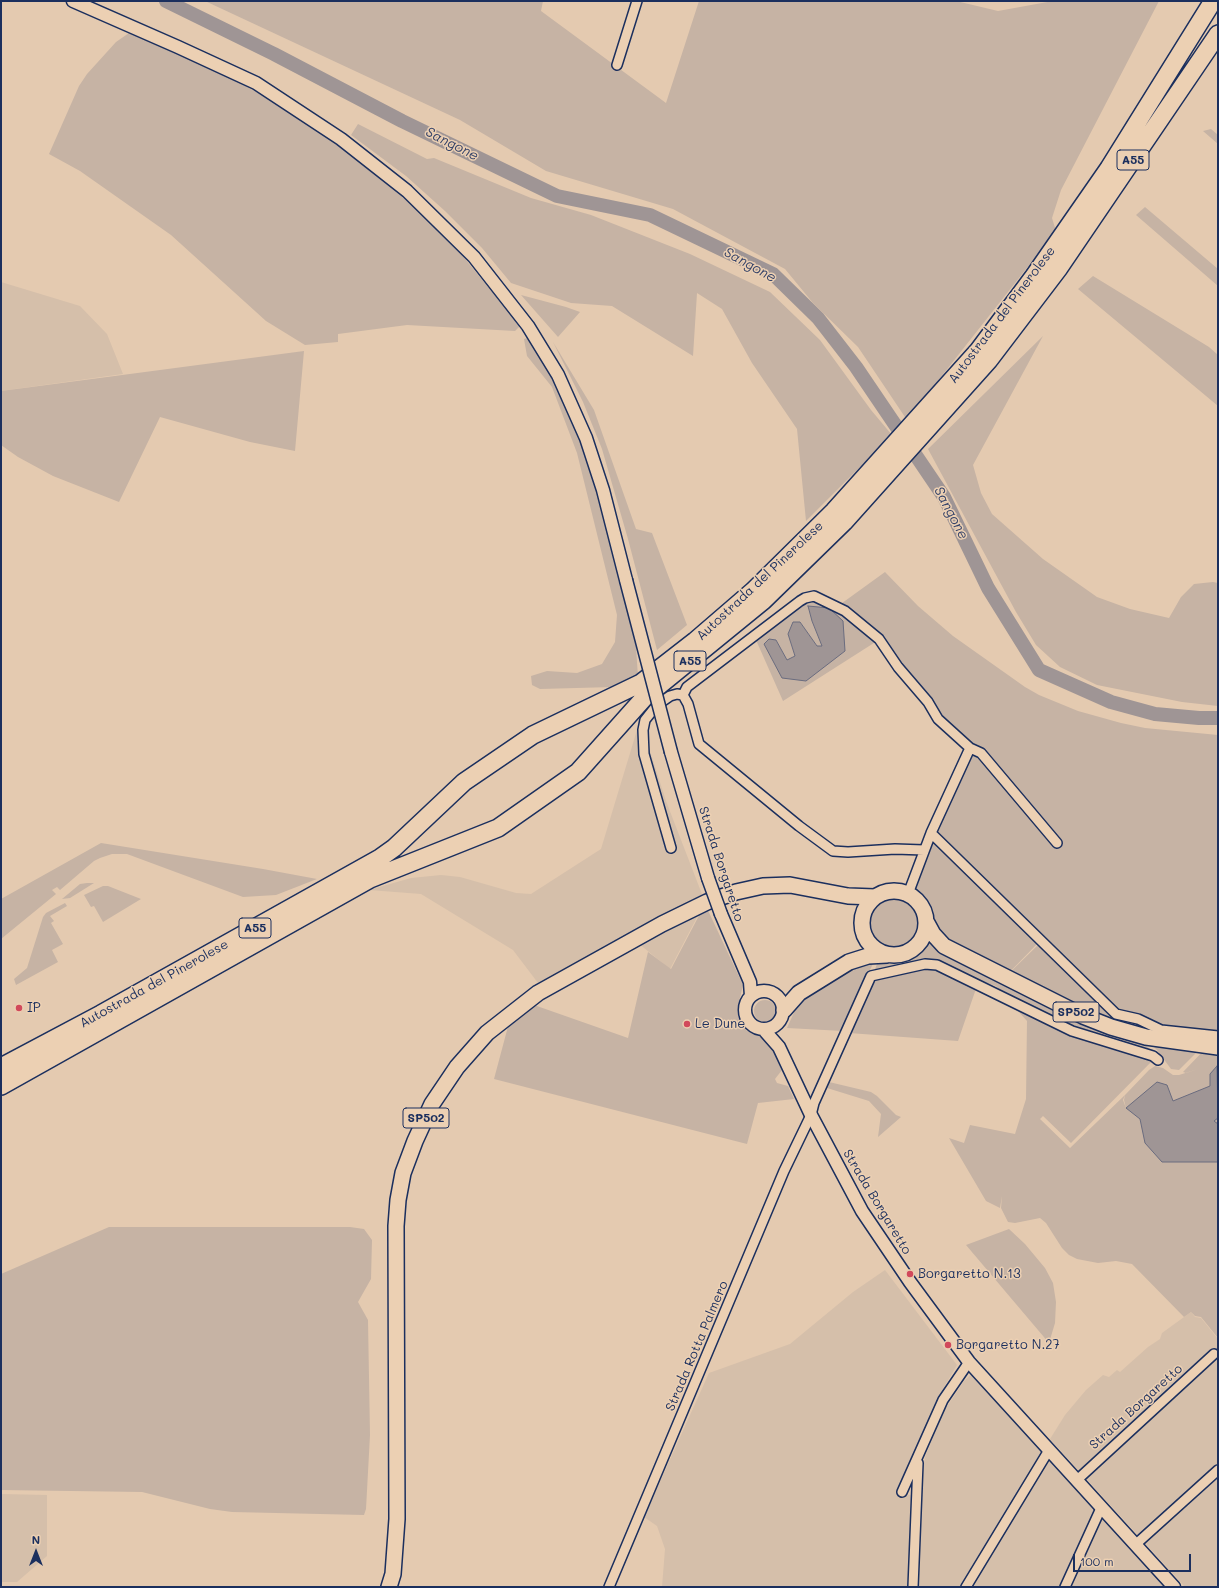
<!DOCTYPE html>
<html>
<head>
<meta charset="utf-8">
<style>
	body { margin:0 }
	#map { position:relative; width:1219px; height:1588px; overflow:hidden; background:#e4cab0; font-family:Mali,sans-serif }
	canvas { display:block }
	.frame { position:absolute; inset:0; border:2px solid #1b2f5e; pointer-events:none }
	.north { position:absolute; left:16px; top:1532px; width:40px; height:40px; -webkit-text-stroke:3px #ecd0b3; paint-order:stroke; rotate:0deg; font-size:11px; font-weight:700; line-height:16px; text-align:center; color:#1b2f5e }
	.north::after { content:''; display:block; margin:auto; width:14px; height:18px; background:#1b2f5e; clip-path:polygon(50% 0,100% 100%,50% 72%,0 100%) }
	.scale { position:absolute; left:1073px; top:1554px; width:118px; height:18px; box-sizing:border-box; border:2px solid #1b2f5e; border-top:0; padding-left:5px; font-size:12px; line-height:14px; white-space:nowrap; color:#1b2f5e; -webkit-text-stroke:3px #ecd0b3; paint-order:stroke }
</style>
</head>
<body>
<div id="map">
<canvas width="1219" height="1588"></canvas>
<div class="frame"></div>
<div class="north">N</div>
<div class="scale">100 m</div>
</div>
<script>
const c = document.querySelector('canvas').getContext('2d');
c.lineJoin = 'round';
function fill(path, color) {
  c.fillStyle = color;
  c.fill(path, 'evenodd');
}
function toPath(rows) {
  const path = new Path2D();
  for (const r of rows) {
    if (r.length === 3) {
      path.moveTo(r[0] + r[2], r[1]);
      path.arc(r[0], r[1], r[2], 0, 2 * Math.PI);
      continue;
    }
    path.moveTo(r[0], r[1]);
    for (let i = 2; i < r.length; i += 2) path.lineTo(r[i], r[i + 1]);
  }
  return path;
}
function trace(path, color, width, dash) {
  c.strokeStyle = color;
  c.lineWidth = width;
  c.lineCap = dash ? 'butt' : 'round';
  c.setLineDash(dash || []);
  c.stroke(path);
}
function write(font, color, halo, rows, align = 'center') {
  c.font = font + ' Mali,sans-serif';
  c.lineWidth = 3;
  c.setLineDash([]);
  c.textBaseline = 'middle';
  c.strokeStyle = halo;
  c.fillStyle = color;
  for (const [text, x, y, turn = 0] of rows) {
    c.save();
    c.translate(x, y);
    c.rotate((+turn || 0) * Math.PI / 180);
    c.textAlign = isNaN(turn) ? turn : align;
    if (halo) c.strokeText(text, 0, 0);
    c.fillText(text, 0, 0);
    c.restore();
  }
}
const built = toPath([
	[1,282,80,306,107,334,123,374,1,391],
	[647,708,649,719,647,736,650,751,666,801,705,902,670,969,628,935,538,983,513,950,421,894,369,890,411,878,441,875,460,877,516,893,531,894,601,849,637,730],
	[885,1270,957,1365,940,1394,899,1490,906,1494,914,1496,910,1587,662,1587,665,1549,657,1526,644,1517,709,1373,790,1344,853,1292],
	[1191,1312,1195,1317,1201,1318,1218,1339,1218,1587,1185,1587,1050,1439,1065,1415,1086,1390,1103,1375,1109,1377,1117,1370,1120,1372,1148,1347,1160,1339,1162,1333],
	[973,1373,1168,1587,917,1587,923,1468,925,1457,944,1411,964,1381],
	[1,1494,47,1495,47,1556,17,1582,1,1582]
]);
const green = toPath([
	[205,1,543,1,541,11,666,103,699,1,956,1,998,11,1053,1,1159,1,1061,190,1052,218,1056,231,907,420,858,347,813,303,785,269,673,209,546,171,460,120],
	[129,33,217,71,271,100,338,145,418,210,461,254,520,326,515,331,407,325,338,334,338,342,305,345,266,321,171,235,80,171,49,154,79,86,87,74,116,42],
	[358,124,427,159,434,158,531,198,591,215,690,254,770,292,820,340,871,410,892,435,806,521,797,429,752,363,722,309,697,293,693,356,612,306,571,303,511,283,482,248,445,211,406,176,351,135],
	[1211,129,1218,135,1218,144,1203,131],
	[1145,207,1218,269,1218,286,1136,215],
	[1093,276,1209,347,1218,355,1218,406,1078,289],
	[521,295,566,307,580,312,558,337],
	[1043,336,973,465,981,493,992,514,1043,559,1097,597,1130,609,1169,618,1181,597,1194,584,1213,582,1218,583,1218,706,1182,702,1097,685,1060,667,1036,645,1016,612,928,449],
	[530,337,539,349,581,438,596,483,636,647,638,677,613,687,540,689,532,685,531,676,547,671,577,673,602,664,615,642,617,615,577,453,552,387,527,356,524,339],
	[553,342,594,410,636,529,652,533,687,625,657,650,628,539,602,449,583,402],
	[304,351,295,451,250,442,160,417,119,502,53,476,18,457,1,445,1,391],
	[885,572,918,606,953,636,1025,687,1039,695,1078,711,1121,723,1145,728,1218,735,1218,804,1211,805,1218,804,1218,1040,1206,1043,1179,1070,1171,1069,1157,1050,933,832,968,757,963,742,891,656,838,606],
	[811,599,855,620,877,641,783,701,756,640,801,603],
	[812,621,845,651,782,677,776,640,787,661,795,656,788,634,800,622,817,646,823,646],
	[935,841,1039,942,996,986,979,980,958,1041,849,1033,884,947,876,941,870,932,868,921,871,911,883,899,893,897,904,899,924,850],
	[101,843,263,869,317,879,276,895,243,897,127,854,112,854,100,858,94,861,60,890,57,887,52,890,56,894,1,939,1,899],
	[87,883,94,883,70,898,62,899,80,884],
	[103,886,108,886,141,899,103,922,94,906,91,907,84,895],
	[65,903,67,906,50,916,54,921,51,923,63,944,52,950,58,962,16,985,14,979,27,968,43,917,46,913],
	[705,904,743,985,739,1002,738,1016,746,1030,756,1035,767,1037,782,1070,775,1079,777,1083,788,1086,794,1099,758,1103,747,1144,494,1079,510,1019,534,1005,628,1038,648,952,671,969],
	[1040,943,1157,1056,1071,1143,1043,1116,1040,1119,1070,1148,1125,1095,1123,1100,1126,1108,1124,1100,1125,1095,1149,1070,1155,1066,1163,1068,1173,1075,1179,1075,1198,1069,1186,1073,1183,1072,1208,1046,1218,1043,1218,1338,1201,1317,1195,1316,1191,1312,1184,1317,1132,1264,1116,1261,1098,1263,1077,1259,1069,1255,1062,1248,1046,1223,1040,1218,1015,1223,1008,1222,1001,1208,1002,1196,1000,1208,986,1201,949,1138,964,1143,970,1125,1015,1134,1026,1099,1027,1021,996,986],
	[875,959,843,1031,787,1028,796,1008,809,996,866,961],
	[765,1011,11],
	[829,1082,871,1092,877,1096,896,1115,901,1117,878,1137,881,1114,869,1101,827,1088],
	[109,1227,350,1227,364,1229,372,1240,371,1279,358,1302,368,1320,370,1435,366,1509,364,1515,232,1512,210,1509,142,1492,1,1490,1,1274],
	[1009,1229,1025,1244,1045,1268,1053,1283,1056,1302,1055,1323,1049,1343,966,1245]
]);
const water = toPath([
	[808,606,829,608,843,621,845,651,806,681,782,678,764,644,769,639,776,640,787,660,795,656,788,634,793,622,800,622,817,646,822,646,812,621,808,606],
	[1217,1066,1218,1118,1214,1121,1218,1124,1218,1162,1162,1162,1145,1143,1140,1119,1126,1108,1157,1082,1167,1085,1173,1101,1210,1086,1210,1074,1217,1066]
]);
const river = toPath([
	[166,1,274,54,402,121,557,196,650,215,773,274,818,318,856,367,944,497,988,588,1039,670,1111,702,1155,714,1199,718,1218,718]
]);
const minor = toPath([
	[617,65,637,1],
	[683,695,687,687,800,601,805,598,814,596,845,611,879,639,898,667,928,702,938,719,970,748],
	[931,833,1116,1014,1138,1019,1161,1030,1218,1036],
	[671,848,644,754,643,730,645,720,657,705,670,696,677,694,683,695,688,704,699,744,799,826,833,851,848,852,895,849,924,850],
	[908,894,931,833,970,748,981,753,1057,843],
	[1077,1480,1214,1354],
	[902,1492,943,1400,969,1362],
	[1135,1545,1218,1470],
	[609,1587,784,1171,811,1115,814,1103,871,976,925,964,937,965,1072,1031,1153,1056,1158,1060],
	[913,1587,918,1463],
	[966,1587,1049,1450],
	[1065,1587,1101,1508]
]);
const tertiary = toPath([
	[73,1,178,47,256,83,341,139,407,191,474,257,528,326,558,375,586,438,603,490,626,580],
	[671,752,708,878],
	[721,914,750,982,751,996],
	[764,1010,19],
	[764,1030,779,1047,811,1115,862,1211,910,1282,969,1362,1174,1587]
]);
const primary = toPath([
	[894,923,32],
	[927,923,933,934,944,946,1083,1016,1111,1027,1146,1037,1218,1047],
	[784,1010,799,993,849,962,868,956,887,955],
	[389,1587,393,1574,397,1519,396,1226,398,1200,403,1173,415,1141,432,1104,457,1067,487,1033,538,993,662,924,707,902,736,892,763,886,790,885,848,896,875,897]
]);
const motorway = toPath([
	[1,1067,101,1014,380,858,394,848,464,782,533,735,641,683,695,641,753,591,834,511,978,351,1034,276,1109,168,1213,1],
	[1,1086,370,879,498,828,578,772,644,698,763,601,844,522,989,360,1059,268,1218,34]
]);
const tertiaryBridge = toPath([
	[626,580,671,752],
	[708,878,721,914]
]);
const markers = [
	[19,1008,4,"#d1495b"],
	[687,1024,4,"#d1495b"],
	[910,1274,4,"#d1495b"],
	[948,1345,4,"#d1495b"]
];
const shields = [
	[1133,160,32],
	[690,661,32],
	[255,928,32],
	[1076,1012,46],
	[426,1118,46]
];
const shieldNames = [
	["A55",1133,160],
	["A55",690,661],
	["A55",255,928],
	["SP502",1076,1012],
	["SP502",426,1118]
];
const streetNames = [
	["Autostrada del Pinerolese",1002,315,-53],
	["Autostrada del Pinerolese",760,581,-43],
	["Strada Borgaretto",721,864,72],
	["Autostrada del Pinerolese",154,984,-29],
	["Strada Borgaretto",877,1202,59],
	["Strada Rotta Palmero",697,1346,-67],
	["Strada Borgaretto",1136,1407,-42]
];
const poiNames = [
	["IP",27,1008],
	["Le Dune",695,1024],
	["Borgaretto N.13",918,1274],
	["Borgaretto N.27",956,1345]
];
const waterNames = [
	["Sangone",452,144,27],
	["Sangone",750,265,29],
	["Sangone",951,513,62]
];
fill(built, '#d5bfaa');
fill(green, '#c6b3a4');
fill(water, '#9f9595');
trace(water, '#6a6c7f', 1);
trace(river, '#9f9595', 14);
trace(minor, '#1b2f5e', 12);
trace(tertiary, '#1b2f5e', 15);
trace(primary, '#1b2f5e', 18);
trace(motorway, '#1b2f5e', 20);
trace(minor, '#ecd0b3', 9);
trace(tertiary, '#ecd0b3', 12);
trace(primary, '#ecd0b3', 15);
trace(motorway, '#ecd0b3', 17);
trace(tertiaryBridge, '#1b2f5e', 15, []);
trace(tertiaryBridge, '#ecd0b3', 12);
for (const [x, y, r, color] of markers) {
  const dot = new Path2D();
  dot.arc(x, y, r, 0, 2 * Math.PI);
  c.fillStyle = color;
  c.fill(dot);
  trace(dot, '#ecd0b3', 1.5);
}
for (const [x, y, w] of shields) {
  const box = new Path2D();
  box.roundRect(x - w / 2, y - 10, w, 20, 3);
  c.fillStyle = '#ecd0b3';
  c.fill(box);
  trace(box, '#1b2f5e', 1);
}
write('bold 12px', '#1b2f5e', null, shieldNames);
write('13px', '#1b2f5e', '#ecd0b3', streetNames);
write('13px', '#1b2f5e', '#ecd0b3', poiNames, 'left');
write('italic 14px', '#354369', '#ecd0b3', waterNames);
</script>
</body>
</html>
